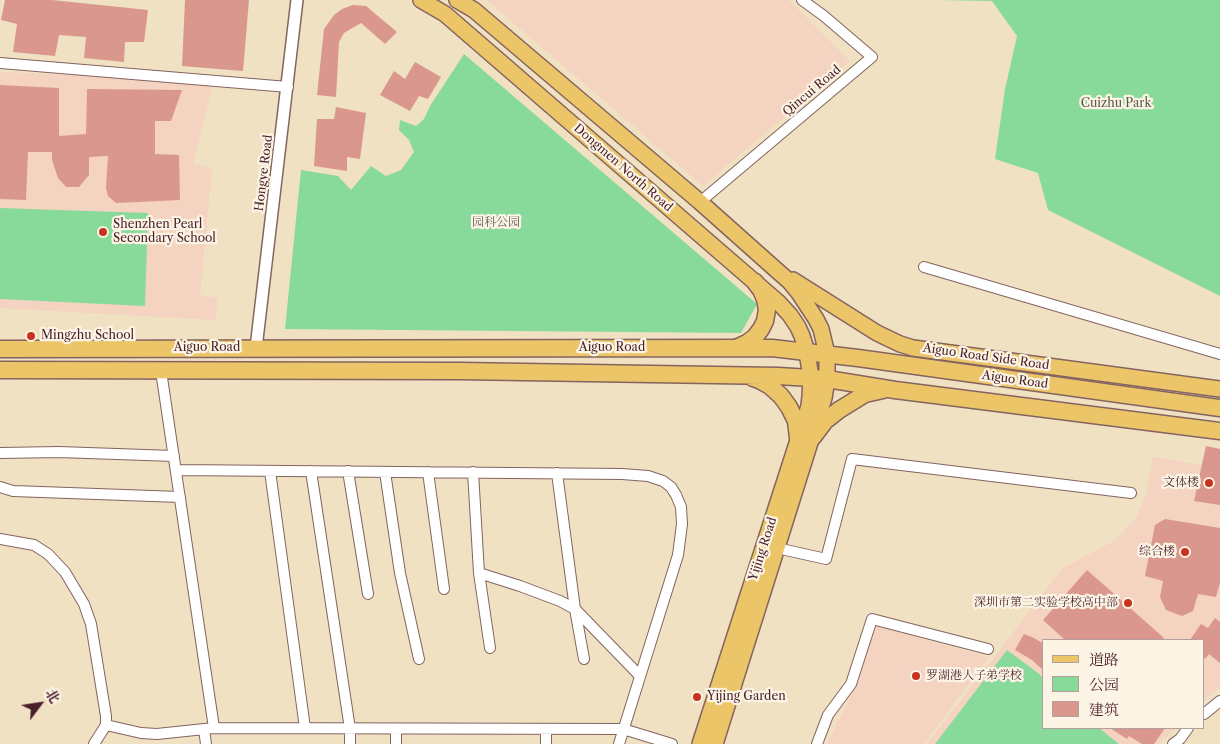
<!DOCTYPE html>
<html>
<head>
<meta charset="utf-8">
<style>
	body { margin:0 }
	#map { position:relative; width:1220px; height:744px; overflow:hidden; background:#efe1c1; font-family:"Libre Caslon Text","Noto Serif SC",serif }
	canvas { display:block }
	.legend { position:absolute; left:1042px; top:639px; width:162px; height:90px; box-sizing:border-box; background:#fcf5e5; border:1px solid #b59f9b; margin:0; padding:6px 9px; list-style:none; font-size:15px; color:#4a1f2b }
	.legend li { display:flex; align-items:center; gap:10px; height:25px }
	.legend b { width:25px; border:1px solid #b59f9b }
	.north { position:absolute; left:15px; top:679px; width:50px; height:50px; -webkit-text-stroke:4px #fcf5e5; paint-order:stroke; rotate:59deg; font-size:14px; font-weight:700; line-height:20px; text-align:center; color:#4a1f2b }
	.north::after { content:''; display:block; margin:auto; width:18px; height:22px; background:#4a1f2b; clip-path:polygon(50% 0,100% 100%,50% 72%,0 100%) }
</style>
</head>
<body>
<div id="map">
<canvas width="1220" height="744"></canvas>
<ul class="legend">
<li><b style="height:6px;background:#edc569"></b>道路</li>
<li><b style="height:14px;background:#88da9b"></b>公园</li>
<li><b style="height:14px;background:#da978d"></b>建筑</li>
</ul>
<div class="north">北</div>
</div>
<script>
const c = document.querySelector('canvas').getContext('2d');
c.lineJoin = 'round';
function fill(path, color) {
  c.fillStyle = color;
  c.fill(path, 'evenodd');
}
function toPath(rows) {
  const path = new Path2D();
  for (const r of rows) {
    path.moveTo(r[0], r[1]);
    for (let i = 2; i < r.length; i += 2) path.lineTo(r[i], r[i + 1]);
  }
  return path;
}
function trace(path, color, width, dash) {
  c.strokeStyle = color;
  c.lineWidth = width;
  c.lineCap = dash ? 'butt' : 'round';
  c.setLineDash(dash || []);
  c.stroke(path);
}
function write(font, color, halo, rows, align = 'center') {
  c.font = font + ' "Libre Caslon Text","Noto Serif SC",serif';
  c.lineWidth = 4.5;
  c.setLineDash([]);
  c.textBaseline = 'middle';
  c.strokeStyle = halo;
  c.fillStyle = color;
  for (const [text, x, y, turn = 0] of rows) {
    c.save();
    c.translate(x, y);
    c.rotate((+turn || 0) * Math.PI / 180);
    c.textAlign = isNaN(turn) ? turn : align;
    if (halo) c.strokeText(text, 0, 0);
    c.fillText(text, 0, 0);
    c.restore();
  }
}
const built = toPath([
	[487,0,789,0,850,61,703,186],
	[0,72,214,80,193,164,212,168,200,295,218,298,215,320,0,308],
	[1206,446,1220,449,1220,686,1204,701,1204,640,1044,640,1044,728,1176,728,1159,744,927,744,1062,569,1114,541,1136,518,1146,495,1153,457,1202,465],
	[875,626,989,657,924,744,827,744,851,695]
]);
const green = toPath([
	[939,0,1220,0,1220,296,1048,210,1038,173,995,159,1005,89,1017,36,992,1],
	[464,54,757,304,741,333,285,329,301,170,338,176,351,190,371,166,386,176,401,170,414,152,409,140,399,130,400,120,416,126,424,119,430,106],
	[0,208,148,213,145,306,0,299],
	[1007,650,1038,673,1044,679,1044,728,1099,728,1119,744,935,744]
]);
const building = toPath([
	[5,0,52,0,148,10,144,42,125,42,124,62,84,58,86,37,59,35,55,56,13,52,17,24,1,20],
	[185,0,249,0,243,71,182,66],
	[353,5,366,6,397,32,385,44,361,23,344,33,339,42,336,97,317,95,324,29,334,15,342,9],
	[415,62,441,77,428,99,419,96,410,111,380,95,394,71,405,79],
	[0,85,59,88,59,136,86,134,87,89,182,90,171,121,155,121,155,154,179,155,180,200,116,203,108,196,106,188,108,156,89,157,89,175,79,187,66,187,58,178,52,160,52,152,28,152,26,200,0,199],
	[336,107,366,113,360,159,347,157,347,171,314,166,317,119,334,119],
	[1206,446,1220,449,1220,505,1194,501],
	[1165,519,1220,528,1220,583,1216,597,1198,594,1193,611,1182,616,1166,610,1160,597,1163,581,1145,576,1155,525],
	[1087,570,1164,638,1162,640,1065,640,1043,620],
	[1215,618,1220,622,1220,663,1209,654,1205,659,1204,658,1204,640,1190,640,1201,624,1208,628],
	[1024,634,1034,638,1044,644,1044,671,1032,660,1015,650],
	[1110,728,1165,728,1154,744,1142,744,1129,736,1127,739]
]);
const minor = toPath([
	[0,63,288,87],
	[700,202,872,57,824,16,802,0],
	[924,267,1220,354],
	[161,371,214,728],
	[0,453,59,452,174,456],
	[176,470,622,474,648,476,663,481,671,487,676,495,681,507,682,524,678,555,619,744],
	[270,471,305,728],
	[311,471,350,729,350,744],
	[348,471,368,594],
	[385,472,400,573,419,659],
	[428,472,444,589],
	[473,472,479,573,490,648],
	[557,473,575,609,584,659],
	[0,487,13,491,180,497],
	[0,539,34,545,48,554,65,572,84,604,91,624,106,716,106,725,94,744],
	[777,548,826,559,852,459,1131,493],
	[479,573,520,586,560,601,575,609,640,676],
	[1204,714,1220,701],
	[106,725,141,733,157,734,214,728,623,729,672,744],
	[204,729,206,744],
	[396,744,396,729],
	[546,744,546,729],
	[817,744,828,715,851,684,872,619,988,649],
	[1173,744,1180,739,1188,728]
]);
const tertiary = toPath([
	[256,348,297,0]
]);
const primary = toPath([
	[421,0,445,14,779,303,790,315,798,327,802,336,807,352,811,378,810,396,809,406,700,744],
	[457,0,474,10,700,202,773,267,790,282,799,293,816,319,821,329,827,354,827,379,824,398,715,744],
	[793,280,877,333,900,344,913,348,1220,389]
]);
const trunk = toPath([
	[736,348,747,343,755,337,761,329,765,321,767,310,765,299,761,290,755,282],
	[0,349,772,348,858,358,1220,408],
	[0,370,460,371,778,376,827,379,895,390,1220,431],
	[751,377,759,380,770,386,781,396,789,407,796,421,798,438],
	[813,437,825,421,839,410,865,394,883,390]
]);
const markers = [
	[103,232,5,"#c8321e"],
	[31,336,5,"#c8321e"],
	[1209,483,5,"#c8321e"],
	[1185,552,5,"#c8321e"],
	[1128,603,5,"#c8321e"],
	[916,676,5,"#c8321e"],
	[697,697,5,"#c8321e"]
];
const streetNames = [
	["Qincui Road",812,91,-40],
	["Dongmen North Road",623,168,41],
	["Hongye Road",264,173,-83],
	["Aiguo Road",207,348],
	["Aiguo Road",612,348],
	["Aiguo Road Side Road",986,357,8],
	["Aiguo Road",1015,380,8],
	["Yijing Road",763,549,-72]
];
const parkNames = [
	["Cuizhu Park",1116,104],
	["园科公园",496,223]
];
const poiNames = [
	["Shenzhen Pearl",113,225],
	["Secondary School",113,239],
	["Mingzhu School",41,336],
	["文体楼",1199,483,"right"],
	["综合楼",1175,552,"right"],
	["深圳市第二实验学校高中部",1118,603,"right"],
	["罗湖港人子弟学校",926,676],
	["Yijing Garden",707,697]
];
fill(built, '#f4d3c0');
fill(green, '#88da9b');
fill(building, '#da978d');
trace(minor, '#846360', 12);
trace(tertiary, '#846360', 14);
trace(primary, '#846360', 18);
trace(trunk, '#846360', 19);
trace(minor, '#fff', 10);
trace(tertiary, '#fff', 11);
trace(primary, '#edc569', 15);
trace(trunk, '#edc569', 16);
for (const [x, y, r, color] of markers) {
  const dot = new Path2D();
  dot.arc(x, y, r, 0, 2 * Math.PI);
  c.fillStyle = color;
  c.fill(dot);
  trace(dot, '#fcf5e5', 2);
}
write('12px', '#4a1f2b', '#fcf5e5', streetNames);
write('12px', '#5d574d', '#fcf5e5', parkNames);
write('12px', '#4a1f2b', '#fcf5e5', poiNames, 'left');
</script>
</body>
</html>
